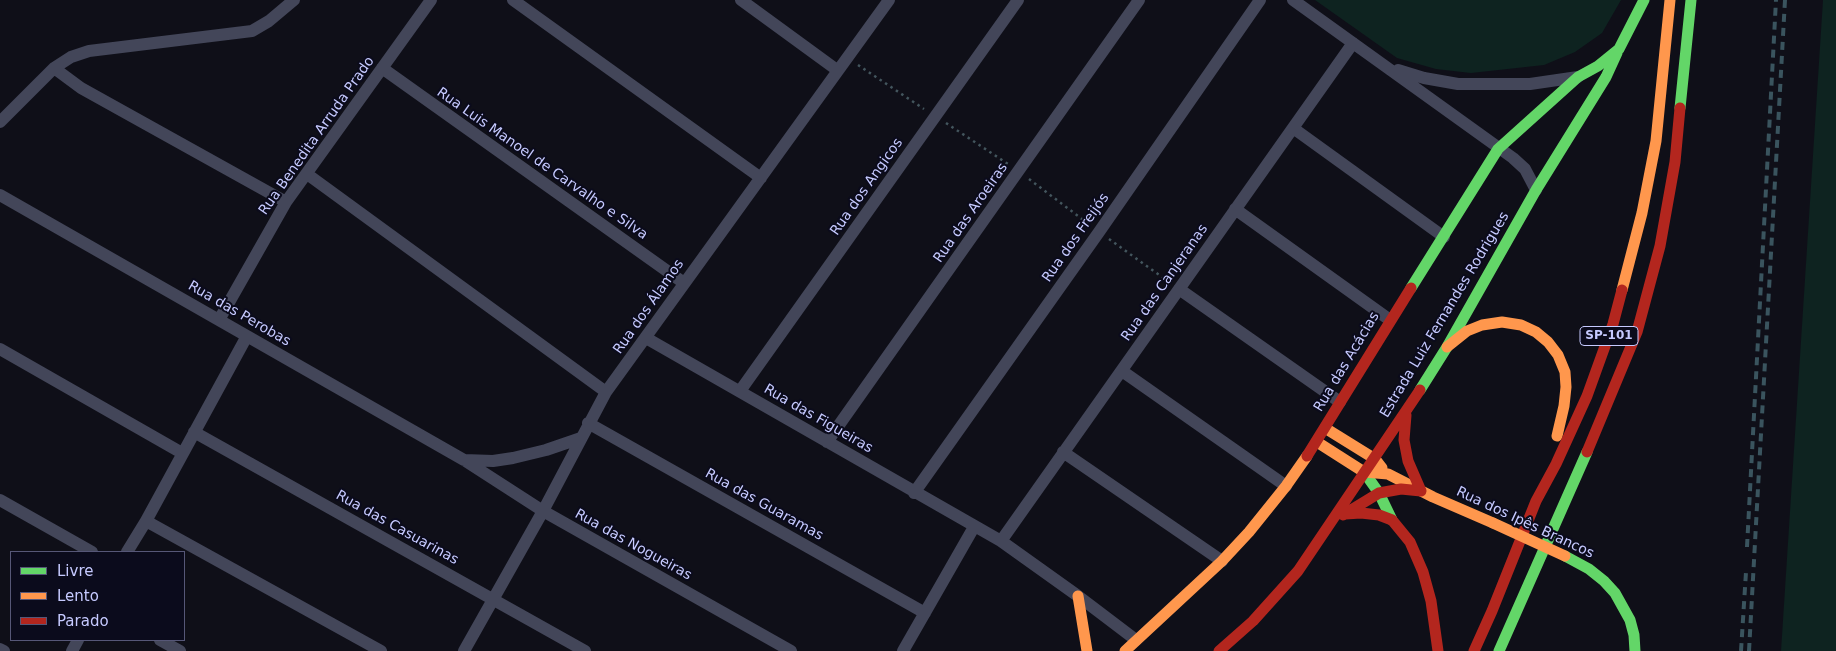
<!DOCTYPE html>
<html>
<head>
<meta charset="utf-8">
<style>
	body { margin:0 }
	#map { position:relative; width:1836px; height:651px; overflow:hidden; background:#0f0f18; font-family:"DejaVu Sans",sans-serif }
	canvas { display:block }
	.legend { position:absolute; left:10px; top:551px; width:175px; height:90px; box-sizing:border-box; background:#0b0b1c; border:1px solid #565777; margin:0; padding:6px 9px; list-style:none; font-size:15px; color:#c6caff }
	.legend li { display:flex; align-items:center; gap:10px; height:25px }
	.legend b { width:25px; border:1px solid #565777 }
</style>
</head>
<body>
<div id="map">
<canvas width="1836" height="651"></canvas>
<ul class="legend">
<li><b style="height:6px;background:#63d668"></b>Livre</li>
<li><b style="height:6px;background:#ff974d"></b>Lento</li>
<li><b style="height:6px;background:#b3261e"></b>Parado</li>
</ul>
</div>
<script>
const c = document.querySelector('canvas').getContext('2d');
c.lineJoin = 'round';
function fill(path, color) {
  c.fillStyle = color;
  c.fill(path, 'evenodd');
}
function toPath(rows) {
  const path = new Path2D();
  for (const r of rows) {
    path.moveTo(r[0], r[1]);
    for (let i = 2; i < r.length; i += 2) path.lineTo(r[i], r[i + 1]);
  }
  return path;
}
function trace(path, color, width, dash) {
  c.strokeStyle = color;
  c.lineWidth = width;
  c.lineCap = dash ? 'butt' : 'round';
  c.setLineDash(dash || []);
  c.stroke(path);
}
function write(font, color, halo, rows, align = 'center') {
  c.font = font + ' "DejaVu Sans",sans-serif';
  c.lineWidth = 4;
  c.setLineDash([]);
  c.textBaseline = 'middle';
  c.strokeStyle = halo;
  c.fillStyle = color;
  for (const [text, x, y, turn = 0] of rows) {
    c.save();
    c.translate(x, y);
    c.rotate((+turn || 0) * Math.PI / 180);
    c.textAlign = isNaN(turn) ? turn : align;
    if (halo) c.strokeText(text, 0, 0);
    c.fillText(text, 0, 0);
    c.restore();
  }
}
const green = toPath([
	[1315,0,1621,0,1602,33,1575,52,1544,65,1471,73,1436,69,1397,58],
	[1823,0,1836,0,1836,651,1781,651]
]);
const path = toPath([
	[858,65,924,109],
	[946,123,1008,164],
	[1029,179,1090,225],
	[1109,239,1169,282]
]);
const street = toPath([
	[513,0,761,178],
	[741,0,837,70],
	[1293,0,1513,158,1525,169,1536,190],
	[54,68,81,88,286,202],
	[382,68,684,283],
	[1398,70,1424,78,1458,84,1530,84,1578,77],
	[0,122,54,68,71,57,89,51,252,31,269,21,294,0],
	[1293,128,1444,237],
	[307,174,606,392],
	[0,195,464,460,543,511,791,651],
	[1235,209,1390,320],
	[1179,289,1340,402],
	[219,320,286,202,431,0],
	[646,338,1001,541,1078,596,1136,640],
	[0,349,182,453],
	[1122,371,1286,486],
	[740,391,1018,0],
	[588,423,925,613],
	[194,432,585,651],
	[827,442,1139,0],
	[1063,452,1222,561],
	[464,460,493,461,513,458,546,450,581,438],
	[914,493,1099,232,1260,0],
	[0,500,92,552],
	[146,521,381,651],
	[1001,541,1353,43],
	[127,552,146,521,247,336],
	[160,640,180,651],
	[0,649,4,651],
	[72,651,78,640],
	[464,651,543,511,606,392,889,0],
	[903,651,974,527]
]);
const fast = toPath([
	[1619,49,1644,0],
	[1680,108,1691,0],
	[1411,288,1498,149,1578,77,1598,66,1619,49],
	[1420,390,1447,347,1536,190,1606,77,1617,53],
	[1364,472,1379,493,1392,520],
	[1565,556,1589,569,1604,581,1615,593,1630,620,1634,635,1635,651],
	[1499,651,1587,452]
]);
const slow = toPath([
	[1622,290,1642,213,1656,141,1670,0],
	[1447,347,1467,331,1482,325,1502,322,1521,325,1536,332,1548,342,1558,355,1565,372,1566,387,1564,406,1557,436],
	[1325,428,1375,459,1382,468],
	[1317,442,1364,472,1388,474,1433,497,1493,523],
	[1078,596,1087,651],
	[1125,651,1222,561,1249,532,1286,486,1307,456]
]);
const jam = toPath([
	[1587,452,1637,332,1660,246,1675,162,1680,108],
	[1307,456,1411,288],
	[1345,514,1361,513,1379,515,1392,520,1410,542,1423,572,1431,601,1438,651],
	[1343,515,1379,493,1401,489,1421,491,1408,461,1404,440,1406,415],
	[1219,651,1253,621,1298,571,1420,390],
	[1474,651,1492,611,1536,501,1556,464,1587,396,1613,324,1622,290]
]);
const rail = toPath([
	[1747,547,1776,0],
	[1741,651,1746,572],
	[1749,651,1785,0]
]);
const slowBridge = toPath([
	[1493,523,1565,556]
]);
const shields = [
	[1609,336,58]
];
const shieldNames = [
	["SP-101",1609,336]
];
const streetNames = [
	["Rua Benedita Arruda Prado",317,136,-55],
	["Rua Luis Manoel de Carvalho e Silva",542,164,35],
	["Rua dos Angicos",867,187,-55],
	["Rua das Aroeiras",971,213,-55],
	["Rua dos Freijós",1076,238,-55],
	["Rua das Canjeranas",1165,283,-55],
	["Rua dos Álamos",649,307,-55],
	["Rua das Perobas",239,314,30],
	["Estrada Luiz Fernandes Rodrigues",1445,315,-59],
	["Rua das Acácias",1347,362,-59],
	["Rua das Figueiras",818,419,30],
	["Rua das Guaramas",764,505,29],
	["Rua dos Ipês Brancos",1525,523,25],
	["Rua das Casuarinas",397,528,29],
	["Rua das Nogueiras",633,545,29]
];
fill(green, '#0e2320');
trace(path, '#43555d', 2.5, [2.5, 4]);
trace(street, '#434659', 12);
trace(fast, '#63d668', 11);
trace(slow, '#ff974d', 11);
trace(jam, '#b3261e', 11);
trace(rail, '#3a545e', 4, [8, 6]);
trace(slowBridge, '#ff974d', 11);
for (const [x, y, w] of shields) {
  const box = new Path2D();
  box.roundRect(x - w / 2, y - 9.5, w, 19, 4);
  c.fillStyle = '#0b0b1c';
  c.fill(box);
  trace(box, '#c6caff', 1);
}
write('bold 12px', '#c6caff', null, shieldNames);
write('14px', '#c6caff', '#0b0b1c', streetNames);
</script>
</body>
</html>
